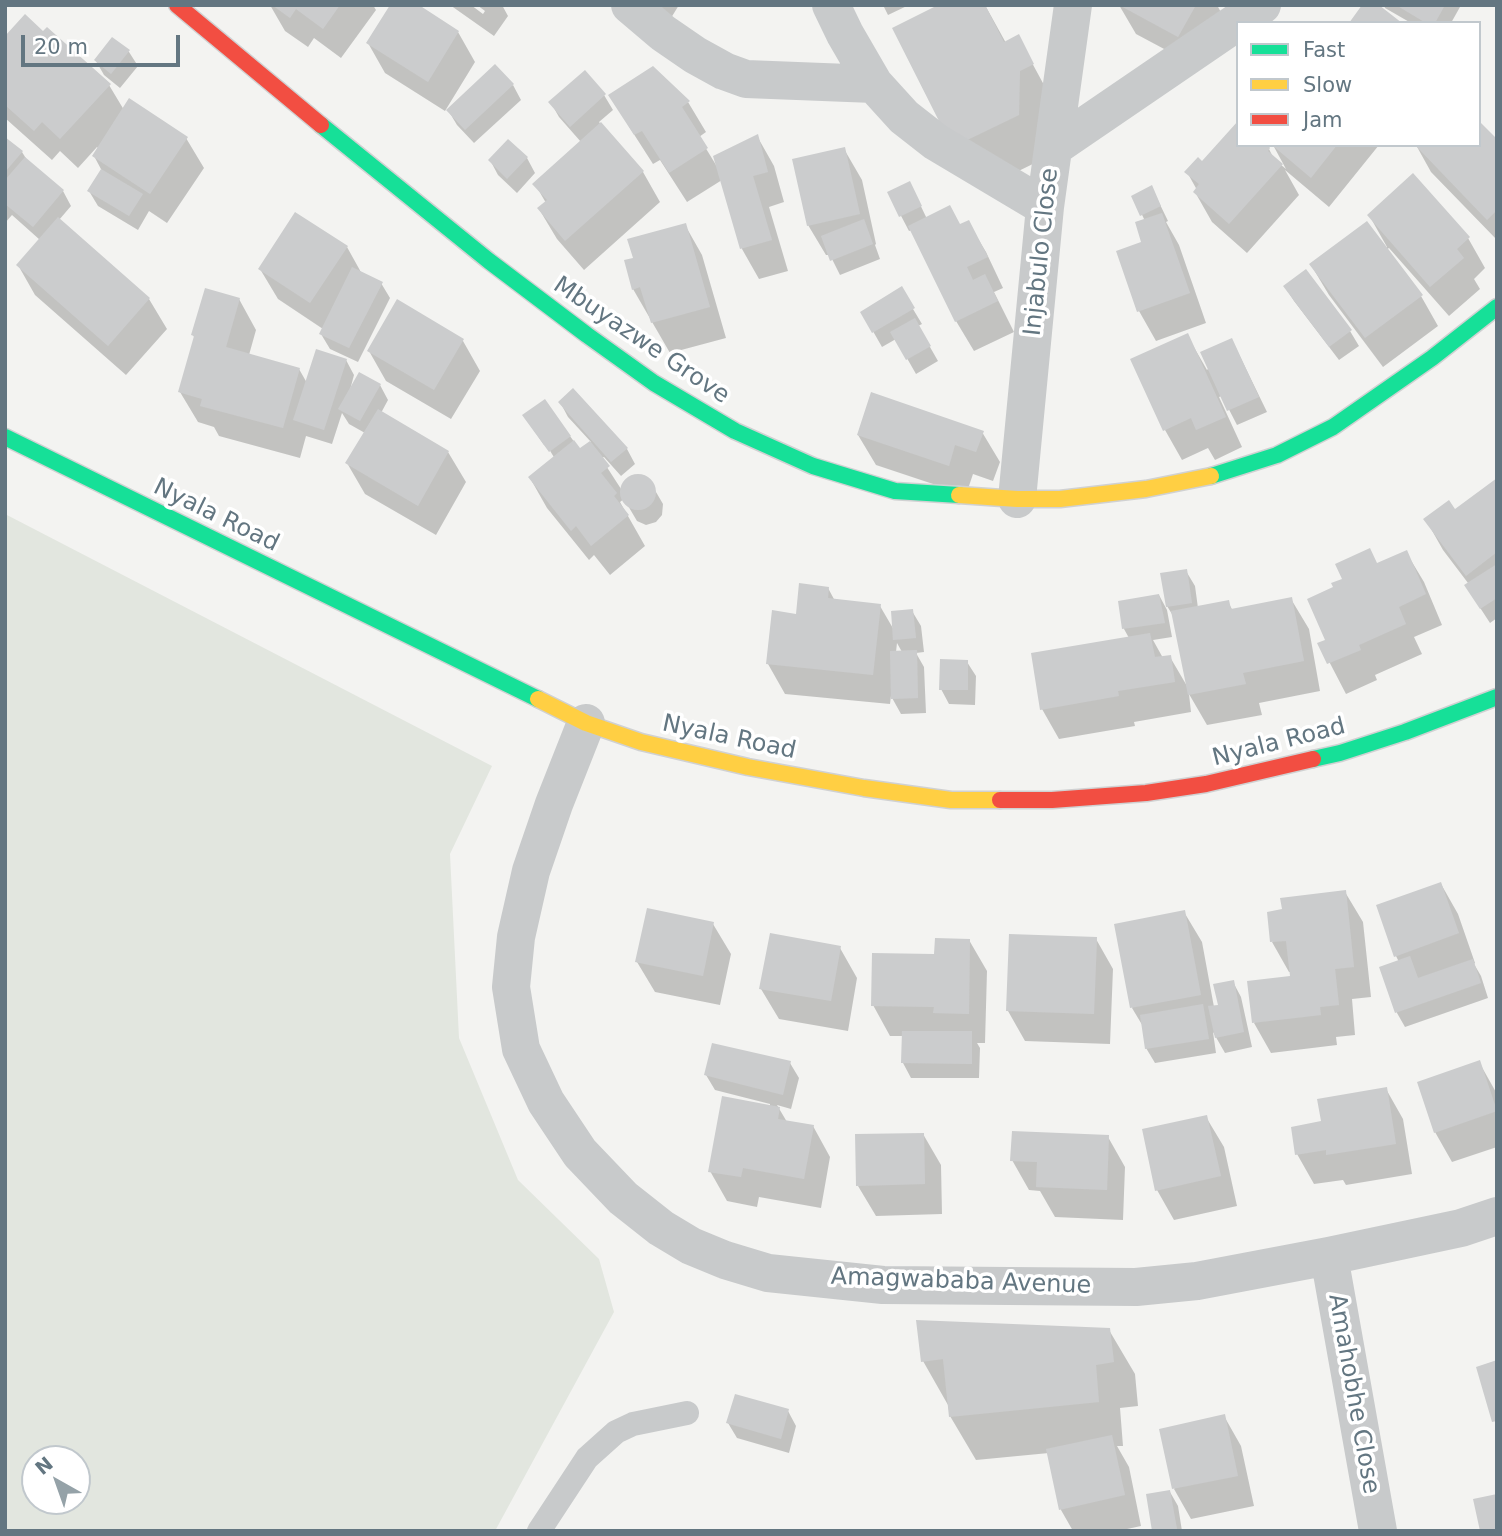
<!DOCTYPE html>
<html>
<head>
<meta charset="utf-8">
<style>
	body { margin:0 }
	#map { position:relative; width:1502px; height:1536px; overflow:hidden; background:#f3f3f1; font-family:"DejaVu Sans",sans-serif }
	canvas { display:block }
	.frame { position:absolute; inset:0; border:7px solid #637681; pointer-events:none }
	.legend { position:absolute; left:1236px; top:21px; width:245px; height:126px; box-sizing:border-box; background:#fff; border:2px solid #c1c8cd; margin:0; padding:9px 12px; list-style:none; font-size:21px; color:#637681 }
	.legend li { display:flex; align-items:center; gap:14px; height:35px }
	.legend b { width:35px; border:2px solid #c1c8cd }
	.north { position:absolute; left:21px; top:1445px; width:70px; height:70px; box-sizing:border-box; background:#fff; border:2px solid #c1c8cd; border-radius:50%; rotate:320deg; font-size:19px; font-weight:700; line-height:28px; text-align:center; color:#637681 }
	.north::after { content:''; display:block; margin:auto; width:24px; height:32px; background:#95a2a8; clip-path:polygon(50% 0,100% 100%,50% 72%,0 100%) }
	.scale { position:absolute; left:21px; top:35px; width:159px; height:32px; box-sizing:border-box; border:4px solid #637681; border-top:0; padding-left:9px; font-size:21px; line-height:24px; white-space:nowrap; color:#637681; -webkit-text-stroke:5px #fff; paint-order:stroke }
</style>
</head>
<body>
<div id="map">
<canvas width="1502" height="1536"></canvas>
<div class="frame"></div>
<ul class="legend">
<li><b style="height:9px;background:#16e098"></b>Fast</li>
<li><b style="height:9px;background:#ffcf43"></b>Slow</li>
<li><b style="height:9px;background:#f24e42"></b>Jam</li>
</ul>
<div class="north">N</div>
<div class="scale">20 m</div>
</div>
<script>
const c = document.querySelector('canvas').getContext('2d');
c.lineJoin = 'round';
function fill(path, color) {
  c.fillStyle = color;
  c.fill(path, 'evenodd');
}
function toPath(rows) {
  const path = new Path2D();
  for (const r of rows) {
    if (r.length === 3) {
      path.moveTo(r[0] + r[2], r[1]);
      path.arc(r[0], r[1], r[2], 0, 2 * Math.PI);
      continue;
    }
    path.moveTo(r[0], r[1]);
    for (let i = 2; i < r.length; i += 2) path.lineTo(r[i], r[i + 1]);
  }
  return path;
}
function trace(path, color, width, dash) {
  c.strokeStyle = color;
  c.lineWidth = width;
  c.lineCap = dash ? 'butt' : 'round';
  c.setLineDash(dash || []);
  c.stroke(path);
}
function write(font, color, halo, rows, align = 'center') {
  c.font = font + ' "DejaVu Sans",sans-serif';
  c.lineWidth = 7;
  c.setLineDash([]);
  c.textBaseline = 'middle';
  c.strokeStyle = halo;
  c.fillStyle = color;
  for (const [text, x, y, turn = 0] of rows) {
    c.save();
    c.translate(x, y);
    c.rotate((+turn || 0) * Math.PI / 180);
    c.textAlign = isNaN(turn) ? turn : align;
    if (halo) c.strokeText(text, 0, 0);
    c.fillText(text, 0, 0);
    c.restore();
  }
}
const green = toPath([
	[5,514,492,766,450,854,459,1038,518,1180,599,1259,614,1312,495,1531,5,1531],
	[35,1459,77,1459,77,1501,35,1501]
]);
const shadow = toPath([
	[270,5,373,5,376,10,341,58,314,38,308,47,285,31],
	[450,5,471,5,483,14,485,11,477,5,502,5,508,16,494,36],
	[652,5,679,5,671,18],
	[883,5,909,5,888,15],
	[942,5,985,5,1006,43,1018,37,1057,109,1043,159,988,186,894,29],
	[1119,5,1217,5,1223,16,1196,66,1136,34],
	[1384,5,1459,5,1460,7,1451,23,1411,23,1385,8],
	[458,32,475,62,445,111,385,73,368,43],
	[5,39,109,85,124,110,186,138,204,168,167,223,149,211,138,230,98,206,89,191,102,171,94,156,99,149,97,147,78,168,60,151,52,160,5,118],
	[112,39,129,52,138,66,120,88,104,75,96,61],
	[513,85,521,100,474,143,457,125,448,110],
	[604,95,613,110,599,122,643,172,660,202,584,270,557,239,539,209,546,203,535,184,581,142,559,117,551,103],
	[688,102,706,132,699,137,716,165,757,136,774,166,784,202,769,207,788,271,759,279,742,249,722,180,687,202,660,160,653,164,628,125],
	[5,139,22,152,27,160,63,191,71,206,59,220,149,299,167,329,126,375,35,295,18,265,40,240,12,215,5,223],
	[1497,142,1497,240,1431,172,1416,145,1479,145],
	[1238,145,1269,149,1274,159,1286,169,1273,145,1379,145,1329,207,1285,170,1299,195,1247,253,1212,222,1195,192,1197,190,1187,172],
	[844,149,862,180,876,244,875,245,880,259,840,275,830,255,826,255,808,225],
	[527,158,535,173,517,193,498,175,490,160],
	[1152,188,1168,221,1166,222,1179,245,1206,323,1156,341,1139,311,1145,221,1133,196],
	[889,193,917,198,927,219,960,226,968,222,986,252,1003,288,994,292,1014,332,974,351,956,321,912,230,909,231],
	[1369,215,1468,238,1485,268,1474,279,1480,289,1449,316,1389,248,1386,250,1421,296,1438,326,1383,367,1329,295,1311,265,1387,247],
	[685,225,702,255,726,338,670,353,633,289,635,259],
	[347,247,362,274,381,283,390,298,358,362,330,349,321,334,323,329,278,299,260,269],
	[1285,287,1350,331,1359,346,1339,360,1294,301],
	[901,289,922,324,918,326,938,361,916,374,896,339,882,347,862,312],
	[239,299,256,330,249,355,299,369,307,383,346,360,354,375,350,390,380,385,388,400,381,413,448,452,466,482,436,535,365,494,347,463,365,433,349,424,342,413,332,444,306,436,300,458,219,436,214,427,198,422,180,392,195,339,193,335],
	[398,301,463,341,480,371,451,419,386,381,369,351],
	[1187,335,1207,370,1232,340,1267,412,1237,425,1222,396,1219,397,1242,447,1215,460,1208,448,1182,460,1165,430],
	[573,390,627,449,635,464,621,476,604,457,601,458,623,492,623,486,628,478,639,475,649,480,663,504,662,515,656,522,646,525,637,521,624,499,620,502,645,546,610,575,594,555,589,560,547,508,530,478,555,459,546,444,544,445,524,416,545,401,580,450,591,442,568,417,560,402],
	[982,432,1000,462,993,481,973,474,966,495,876,465,858,435],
	[1497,480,1497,618,1490,623,1475,600,1468,583,1443,550,1426,520,1455,511],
	[1406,552,1424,582,1442,625,1414,637,1422,654,1375,675,1377,680,1346,694,1320,644,1327,641,1335,588,1344,580],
	[1186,571,1195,586,1198,608,1228,602,1233,611,1291,599,1309,629,1320,691,1259,703,1262,715,1207,725,1189,694,1191,712,1134,722,1135,726,1059,739,1042,709,1129,638,1124,629,1120,602,1159,595,1167,610,1172,637,1153,640,1163,658,1170,657,1187,686,1175,619,1167,606],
	[828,588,835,601,880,606,894,630,912,611,921,626,924,652,916,653,924,667,926,713,901,714,891,696,890,704,785,694,768,664,797,615],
	[897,643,902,652,896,652],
	[967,662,976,676,975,705,949,704,941,689],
	[1441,884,1458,914,1475,963,1474,964,1481,976,1488,998,1405,1027,1397,1013,1382,968,1399,962,1396,956],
	[1345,892,1363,922,1371,997,1352,999,1355,1035,1336,1037,1337,1045,1271,1053,1254,1023,1292,978,1291,972,1289,972,1272,942],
	[1184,912,1202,942,1214,1007,1220,1006,1233,982,1241,997,1252,1047,1225,1053,1213,1032,1216,1053,1155,1063,1146,1048,1144,1028,1132,1008],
	[713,924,731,954,720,1005,655,992,637,962],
	[1096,939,1113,969,1110,1044,1025,1041,1008,1011],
	[969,940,987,971,985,1043,977,1043,980,1048,979,1078,911,1078,903,1063,903,1036,890,1036,873,1005,936,956],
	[840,948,857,978,848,1031,779,1019,761,989],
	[1479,1062,1497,1094,1497,1147,1452,1162,1435,1132],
	[790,1063,799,1078,791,1109,777,1105,787,1122,813,1126,830,1157,821,1208,759,1197,757,1207,727,1201,710,1171,770,1107,770,1104,715,1090,706,1075],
	[1386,1089,1403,1119,1412,1174,1346,1185,1343,1180,1314,1184,1297,1154,1323,1123],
	[1206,1117,1224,1147,1237,1206,1174,1220,1157,1190],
	[923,1134,941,1165,942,1214,876,1216,858,1186],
	[1108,1137,1125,1167,1123,1220,1055,1217,1040,1191,1029,1190,1012,1160],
	[1109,1330,1135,1374,1138,1406,1120,1408,1123,1446,1117,1446,1129,1467,1141,1526,1118,1531,1073,1531,1061,1510,1049,1453,976,1460,950,1416,948,1405,923,1361],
	[788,1411,796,1426,789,1453,737,1438,728,1423],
	[1224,1416,1241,1446,1254,1506,1191,1519,1174,1489],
	[1170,1492,1178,1506,1182,1531,1154,1531]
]);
const building = toPath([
	[272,5,340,5,323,29,296,9,290,18],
	[390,5,419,5,459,31,428,82,366,43],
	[938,5,985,5,1004,42,1019,34,1034,64,1020,71,1019,115,961,143,941,125,892,28],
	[1119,5,1196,5,1178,37],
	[1362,5,1379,5,1402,23,1349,23],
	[1396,5,1445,5,1435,23,1426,23],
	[25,14,43,31,47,27,111,84,60,139,42,122,34,131,5,105,5,36],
	[112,37,130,50,111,74,94,60],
	[495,64,514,84,465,130,446,110],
	[653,66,690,101,682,107,708,148,669,173,642,131,634,135,608,95],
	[585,70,606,94,570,127,548,102],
	[129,98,188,137,150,194,92,156],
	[1238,121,1238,145,1268,145,1270,148,1268,151,1283,164,1229,224,1193,192,1199,184,1184,172,1198,157,1202,161],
	[1479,121,1497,139,1497,210,1487,220,1415,145,1479,145],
	[601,122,644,171,565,241,537,208,547,200,532,184],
	[758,134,768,172,753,176,772,240,740,249,713,156],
	[5,137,23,151,5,172],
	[508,139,528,157,507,179,488,160],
	[1272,145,1337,145,1311,178],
	[845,147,860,214,807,226,792,159],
	[25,157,64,190,33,227,5,204,5,180],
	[101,169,143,194,129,216,87,191],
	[1413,173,1470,237,1457,249,1464,258,1430,287,1367,215],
	[910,181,922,206,899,217,887,192],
	[1152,185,1161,206,1140,216,1131,196],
	[950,205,960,224,969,220,988,257,967,267,973,280,985,274,998,301,955,322,908,226],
	[295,212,348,246,310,303,258,269],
	[1162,213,1190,293,1137,312,1116,251,1141,242,1135,222],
	[58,217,150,298,108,346,16,265],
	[864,219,873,244,830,261,821,236],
	[1367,221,1423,295,1365,338,1309,264],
	[686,223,710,307,651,323,640,287,632,290,624,260,633,258,627,239],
	[352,267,383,282,349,348,319,334],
	[1306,269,1352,330,1329,347,1283,286],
	[902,286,915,308,872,333,860,312],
	[205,288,240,298,226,347,300,368,283,428,200,406,202,399,178,392,194,336,191,335],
	[397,299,464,339,434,390,367,351],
	[915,318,931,346,906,360,890,332],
	[1188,333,1226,417,1196,430,1191,418,1163,431,1130,359],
	[1232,338,1259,397,1227,411,1200,352],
	[316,349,347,359,324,430,293,420],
	[359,372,381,384,360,421,338,409],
	[573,388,628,448,611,462,558,402],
	[871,392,984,431,976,452,955,445,949,466,857,435],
	[545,399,571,436,549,452,522,415],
	[378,409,449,451,418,506,345,463],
	[574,440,580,448,590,441,610,466,601,473,617,493,614,496,629,515,591,546,576,526,571,531,528,477],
	[638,492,18],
	[1497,478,1497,552,1466,576,1423,519,1449,500,1455,509],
	[1370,548,1377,563,1407,550,1426,594,1399,607,1406,624,1359,645,1361,650,1327,664,1317,643,1325,640,1307,599,1333,587,1331,583,1342,579,1335,564],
	[1497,564,1497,598,1480,609,1464,585],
	[1187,569,1192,603,1166,607,1160,573],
	[799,583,829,587,828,598,881,604,873,675,766,664,772,610,796,614],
	[1159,594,1165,623,1122,629,1118,601],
	[1292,597,1304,661,1243,673,1246,684,1188,695,1171,611,1229,600,1231,609],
	[913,609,916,638,893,640,891,611],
	[1150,633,1155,657,1171,655,1175,682,1118,691,1119,696,1040,710,1031,653],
	[917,650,918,698,891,699,890,651],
	[940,659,968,660,968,690,939,690],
	[1441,882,1459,933,1394,957,1376,905],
	[1346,890,1354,967,1335,969,1339,1005,1320,1007,1321,1015,1252,1023,1247,981,1290,976,1286,941,1270,942,1267,912,1282,909,1280,898],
	[647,908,714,922,703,976,635,962],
	[1185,910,1201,995,1130,1008,1114,924],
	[770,933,841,946,831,1001,759,989],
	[1009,934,1097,937,1094,1014,1006,1011],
	[935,938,970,939,969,1014,933,1013,934,1007,871,1006,872,953,934,954],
	[1410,956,1418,978,1473,959,1481,983,1395,1013,1379,967],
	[1234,980,1244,1032,1215,1038,1208,1006,1218,1005,1213,984],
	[1203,1004,1209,1039,1145,1049,1140,1015],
	[902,1031,972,1031,972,1064,901,1063],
	[712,1043,791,1061,783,1095,704,1075],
	[1480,1060,1497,1111,1434,1133,1417,1082],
	[1387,1087,1396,1144,1326,1155,1326,1150,1295,1155,1291,1127,1321,1121,1317,1099],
	[722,1096,780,1107,778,1119,814,1125,804,1179,743,1168,741,1177,708,1172],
	[1207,1115,1221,1176,1155,1191,1142,1129],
	[1012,1131,1109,1135,1107,1190,1036,1187,1037,1162,1010,1161],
	[924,1133,925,1184,856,1186,855,1134],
	[916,1320,1110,1328,1114,1362,1096,1365,1099,1402,949,1417,943,1359,921,1362],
	[1497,1360,1497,1421,1492,1422,1476,1367],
	[735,1394,789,1409,781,1439,726,1423],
	[1225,1414,1238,1476,1172,1489,1159,1429],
	[1112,1435,1125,1495,1059,1510,1046,1449],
	[1170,1490,1177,1529,1152,1531,1146,1494],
	[1497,1494,1497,1531,1480,1531,1473,1499]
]);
const lane = toPath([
	[539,1531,587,1458,616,1432,633,1424,687,1413]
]);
const street = toPath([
	[630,5,663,33,695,55,724,71,746,79,874,84],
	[831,5,845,34,874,84,904,117,936,142,1045,207],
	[1054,147,1262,5],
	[1017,499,1045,207,1073,5],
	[586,723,554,804,531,871,516,937,511,987,521,1049,546,1102,580,1153,623,1198,661,1228,691,1246,725,1260,768,1273,883,1285,1136,1287,1197,1281,1329,1256,1461,1228,1497,1216],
	[1329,1256,1378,1531]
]);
const fast = toPath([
	[321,125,489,261,587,335,654,383,735,431,813,466,895,491,959,495],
	[5,437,538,699],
	[1211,476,1277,455,1333,427,1432,358,1497,307],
	[1313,759,1340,753,1405,732,1497,697]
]);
const slow = toPath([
	[959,495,1017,499,1060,499,1146,489,1211,476],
	[538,699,586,723,641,742,748,767,864,788,951,800,1000,800]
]);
const jam = toPath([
	[177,5,321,125],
	[1000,800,1052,800,1146,793,1206,784,1313,759]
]);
const streetNames = [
	["Injabulo Close",1042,252,-84],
	["Mbuyazwe Grove",641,341,34],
	["Nyala Road",216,516,26],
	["Nyala Road",729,738,12],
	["Nyala Road",1279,743,-14],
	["Amagwababa Avenue",961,1282,2],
	["Amahobhe Close",1353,1394,80]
];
fill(green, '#e2e6df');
fill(shadow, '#0003');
fill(building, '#cbcccd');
trace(fast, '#d0d1d2', 19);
trace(slow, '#d0d1d2', 19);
trace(jam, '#d0d1d2', 19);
trace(lane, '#c8cacb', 24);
trace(street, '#c8cacb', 38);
trace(fast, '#16e098', 16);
trace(slow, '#ffcf43', 16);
trace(jam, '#f24e42', 16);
write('24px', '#637681', '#fff', streetNames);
</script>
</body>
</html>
